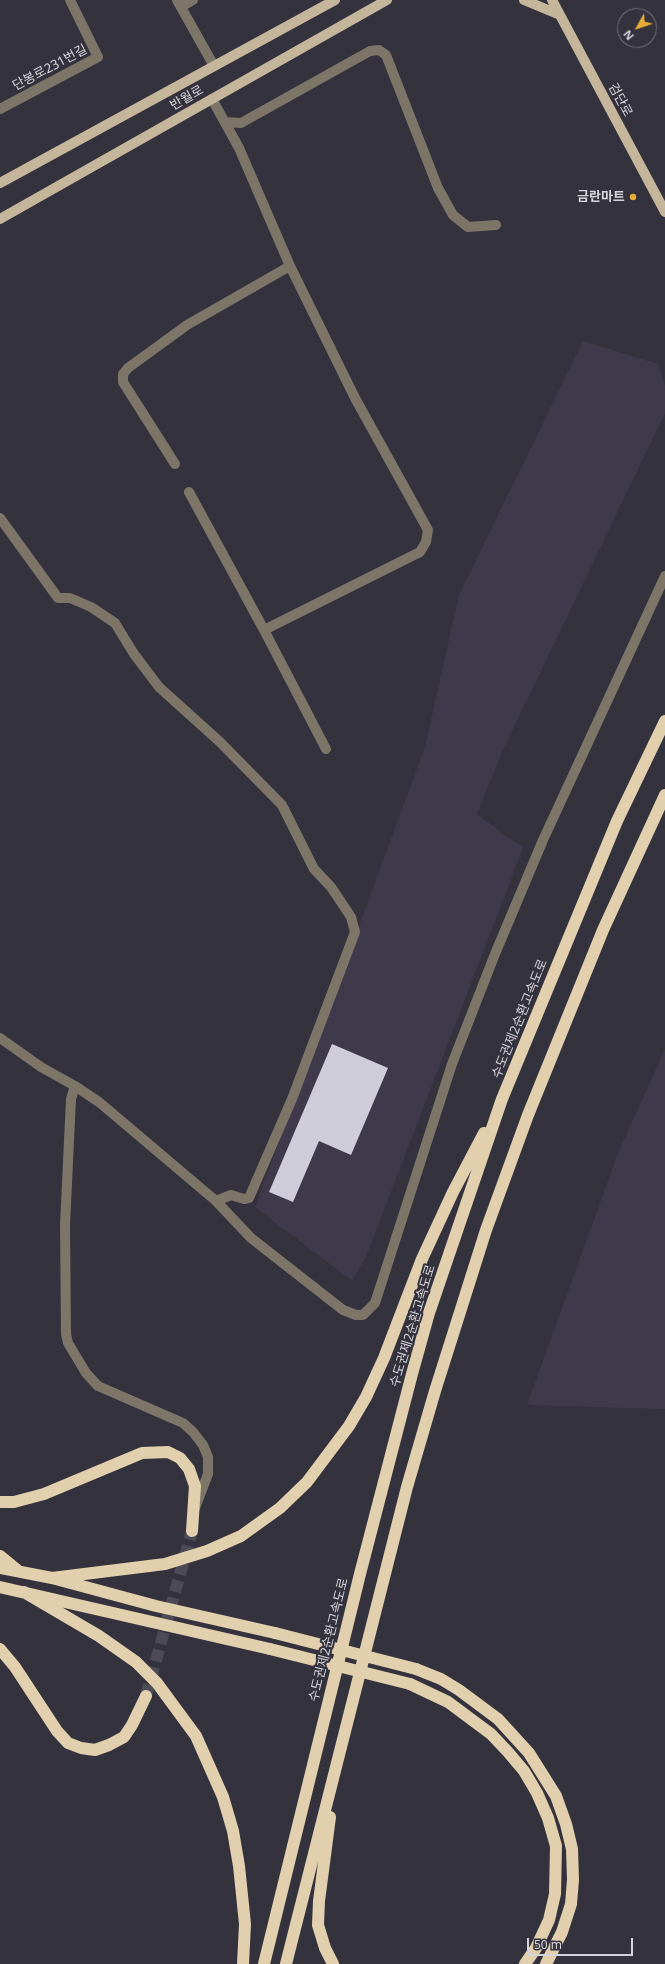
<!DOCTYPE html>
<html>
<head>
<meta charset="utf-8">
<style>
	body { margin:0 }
	#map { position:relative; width:665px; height:1964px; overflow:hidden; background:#34323d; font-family:"Noto Sans",sans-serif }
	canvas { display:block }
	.north { position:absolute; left:617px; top:8px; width:40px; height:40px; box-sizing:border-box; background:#34323d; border:1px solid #75737c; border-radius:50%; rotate:230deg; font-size:11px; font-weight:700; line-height:16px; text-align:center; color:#d6d4db }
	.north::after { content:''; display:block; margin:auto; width:14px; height:18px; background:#e6ac36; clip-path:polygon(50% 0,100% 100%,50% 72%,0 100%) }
	.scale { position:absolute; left:527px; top:1938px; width:106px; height:18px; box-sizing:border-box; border:2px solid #d6d4db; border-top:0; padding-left:5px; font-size:12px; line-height:14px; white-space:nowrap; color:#d6d4db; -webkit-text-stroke:3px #34323d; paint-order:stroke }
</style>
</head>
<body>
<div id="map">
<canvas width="665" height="1964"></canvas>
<div class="north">N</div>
<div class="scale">50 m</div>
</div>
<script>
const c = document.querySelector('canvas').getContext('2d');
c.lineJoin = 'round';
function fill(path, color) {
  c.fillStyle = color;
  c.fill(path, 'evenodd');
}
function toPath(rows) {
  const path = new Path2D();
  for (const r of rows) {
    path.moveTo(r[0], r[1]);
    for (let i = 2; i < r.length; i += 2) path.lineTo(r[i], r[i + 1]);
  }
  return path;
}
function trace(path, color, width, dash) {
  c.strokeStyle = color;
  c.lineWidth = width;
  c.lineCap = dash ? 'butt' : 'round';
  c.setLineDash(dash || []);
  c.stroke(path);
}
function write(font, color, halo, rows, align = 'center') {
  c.font = font + ' "Noto Sans","Noto Sans KR",sans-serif';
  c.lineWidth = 4;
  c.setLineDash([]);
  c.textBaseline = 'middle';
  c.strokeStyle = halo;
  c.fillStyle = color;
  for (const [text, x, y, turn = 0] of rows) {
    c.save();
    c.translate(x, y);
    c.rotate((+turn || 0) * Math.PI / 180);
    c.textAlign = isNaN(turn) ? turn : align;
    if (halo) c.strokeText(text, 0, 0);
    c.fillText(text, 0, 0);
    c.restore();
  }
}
const built = toPath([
	[583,341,658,364,665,386,665,413,503,750,477,814,523,848,366,1257,352,1281,255,1207,425,747,459,595],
	[665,1049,665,1409,527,1405,618,1153]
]);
const building = toPath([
	[332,1044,388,1068,351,1155,319,1141,293,1202,269,1192]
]);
const highwayTunnel = toPath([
	[146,1696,192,1531]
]);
const minor = toPath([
	[177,0,214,66],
	[181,7,193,0],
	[0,109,98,57,70,0],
	[225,122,241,123,370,51,379,50,386,55,438,188,453,215,468,227,496,225],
	[175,464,123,382,123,374,128,368,187,325,290,266],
	[189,492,264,630,420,552,426,542,428,530,355,398,290,266,239,148,212,99],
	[0,518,58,598,70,598,91,607,115,623,134,654,159,687,220,742,282,805,314,869,331,887,351,917,355,932,292,1099,249,1198,244,1199,231,1195,216,1201],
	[264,630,326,749],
	[0,1038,41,1067,75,1086,99,1102,216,1201,251,1238,343,1310,356,1315,363,1315,375,1303,452,1064,495,954,543,840,665,576],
	[75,1086,71,1099,65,1225,66,1334,68,1343,86,1373,98,1386,183,1423,193,1432,203,1445,208,1457,208,1474,195,1508]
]);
const major = toPath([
	[524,0,560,15],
	[552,0,665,212],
	[0,183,335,0],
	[0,219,387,0]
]);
const highway = toPath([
	[0,1502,14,1502,44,1494,142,1453,168,1452,180,1458,189,1469,195,1486,192,1531],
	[0,1556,17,1570],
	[0,1568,52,1578,156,1606,275,1633],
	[52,1578,165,1564,207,1551,241,1536,280,1508,307,1482,349,1426,366,1397,384,1358,422,1259,453,1192,484,1133],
	[0,1587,270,1649],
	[24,1592,99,1636,136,1662,157,1683,196,1736,223,1797,233,1831,239,1866,245,1924,243,1964],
	[0,1649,15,1667,57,1731,68,1743,81,1748,95,1750,109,1745,124,1737,132,1725,146,1696],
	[416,1669,441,1679,459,1690,498,1719,529,1753,556,1796,566,1824,572,1849,573,1880,571,1904,562,1932,546,1964],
	[410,1684,448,1702,491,1734,508,1752,524,1771,537,1793,548,1818,556,1846,555,1894,549,1920,536,1948,525,1964],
	[330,1817,319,1901,318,1925,325,1948,333,1964],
	[264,1964,360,1574,412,1374,429,1313,502,1099,617,821,665,721],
	[286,1964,407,1487,435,1391,486,1230,528,1115,603,930,665,795]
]);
const highwayBridge = toPath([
	[275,1633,416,1669],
	[270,1649,410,1684]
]);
const markers = [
	[633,197,4,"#e6ac36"]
];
const streetNames = [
	["단봉로231번길",50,68,-28],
	["반월로",187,98,-30],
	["검단로",620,100,62],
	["수도권제2순환고속도로",520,1019,-68],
	["수도권제2순환고속도로",413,1326,-73],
	["수도권제2순환고속도로",329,1640,-76]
];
const poiNames = [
	["금란마트",625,197]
];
fill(built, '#3e3a4b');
fill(building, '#cfccda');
trace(highwayTunnel, '#4c4a55', 12, [12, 6]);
trace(minor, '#7d7568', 10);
trace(major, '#c5b69b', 10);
trace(highway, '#e2cfae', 12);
trace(highwayBridge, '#e2cfae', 12);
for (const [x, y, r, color] of markers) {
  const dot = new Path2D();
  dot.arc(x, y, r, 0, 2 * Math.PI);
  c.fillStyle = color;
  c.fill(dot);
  trace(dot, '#34323d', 1.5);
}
write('13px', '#d6d4db', '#34323d', streetNames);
write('bold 13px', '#d6d4db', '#34323d', poiNames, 'right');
</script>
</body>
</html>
